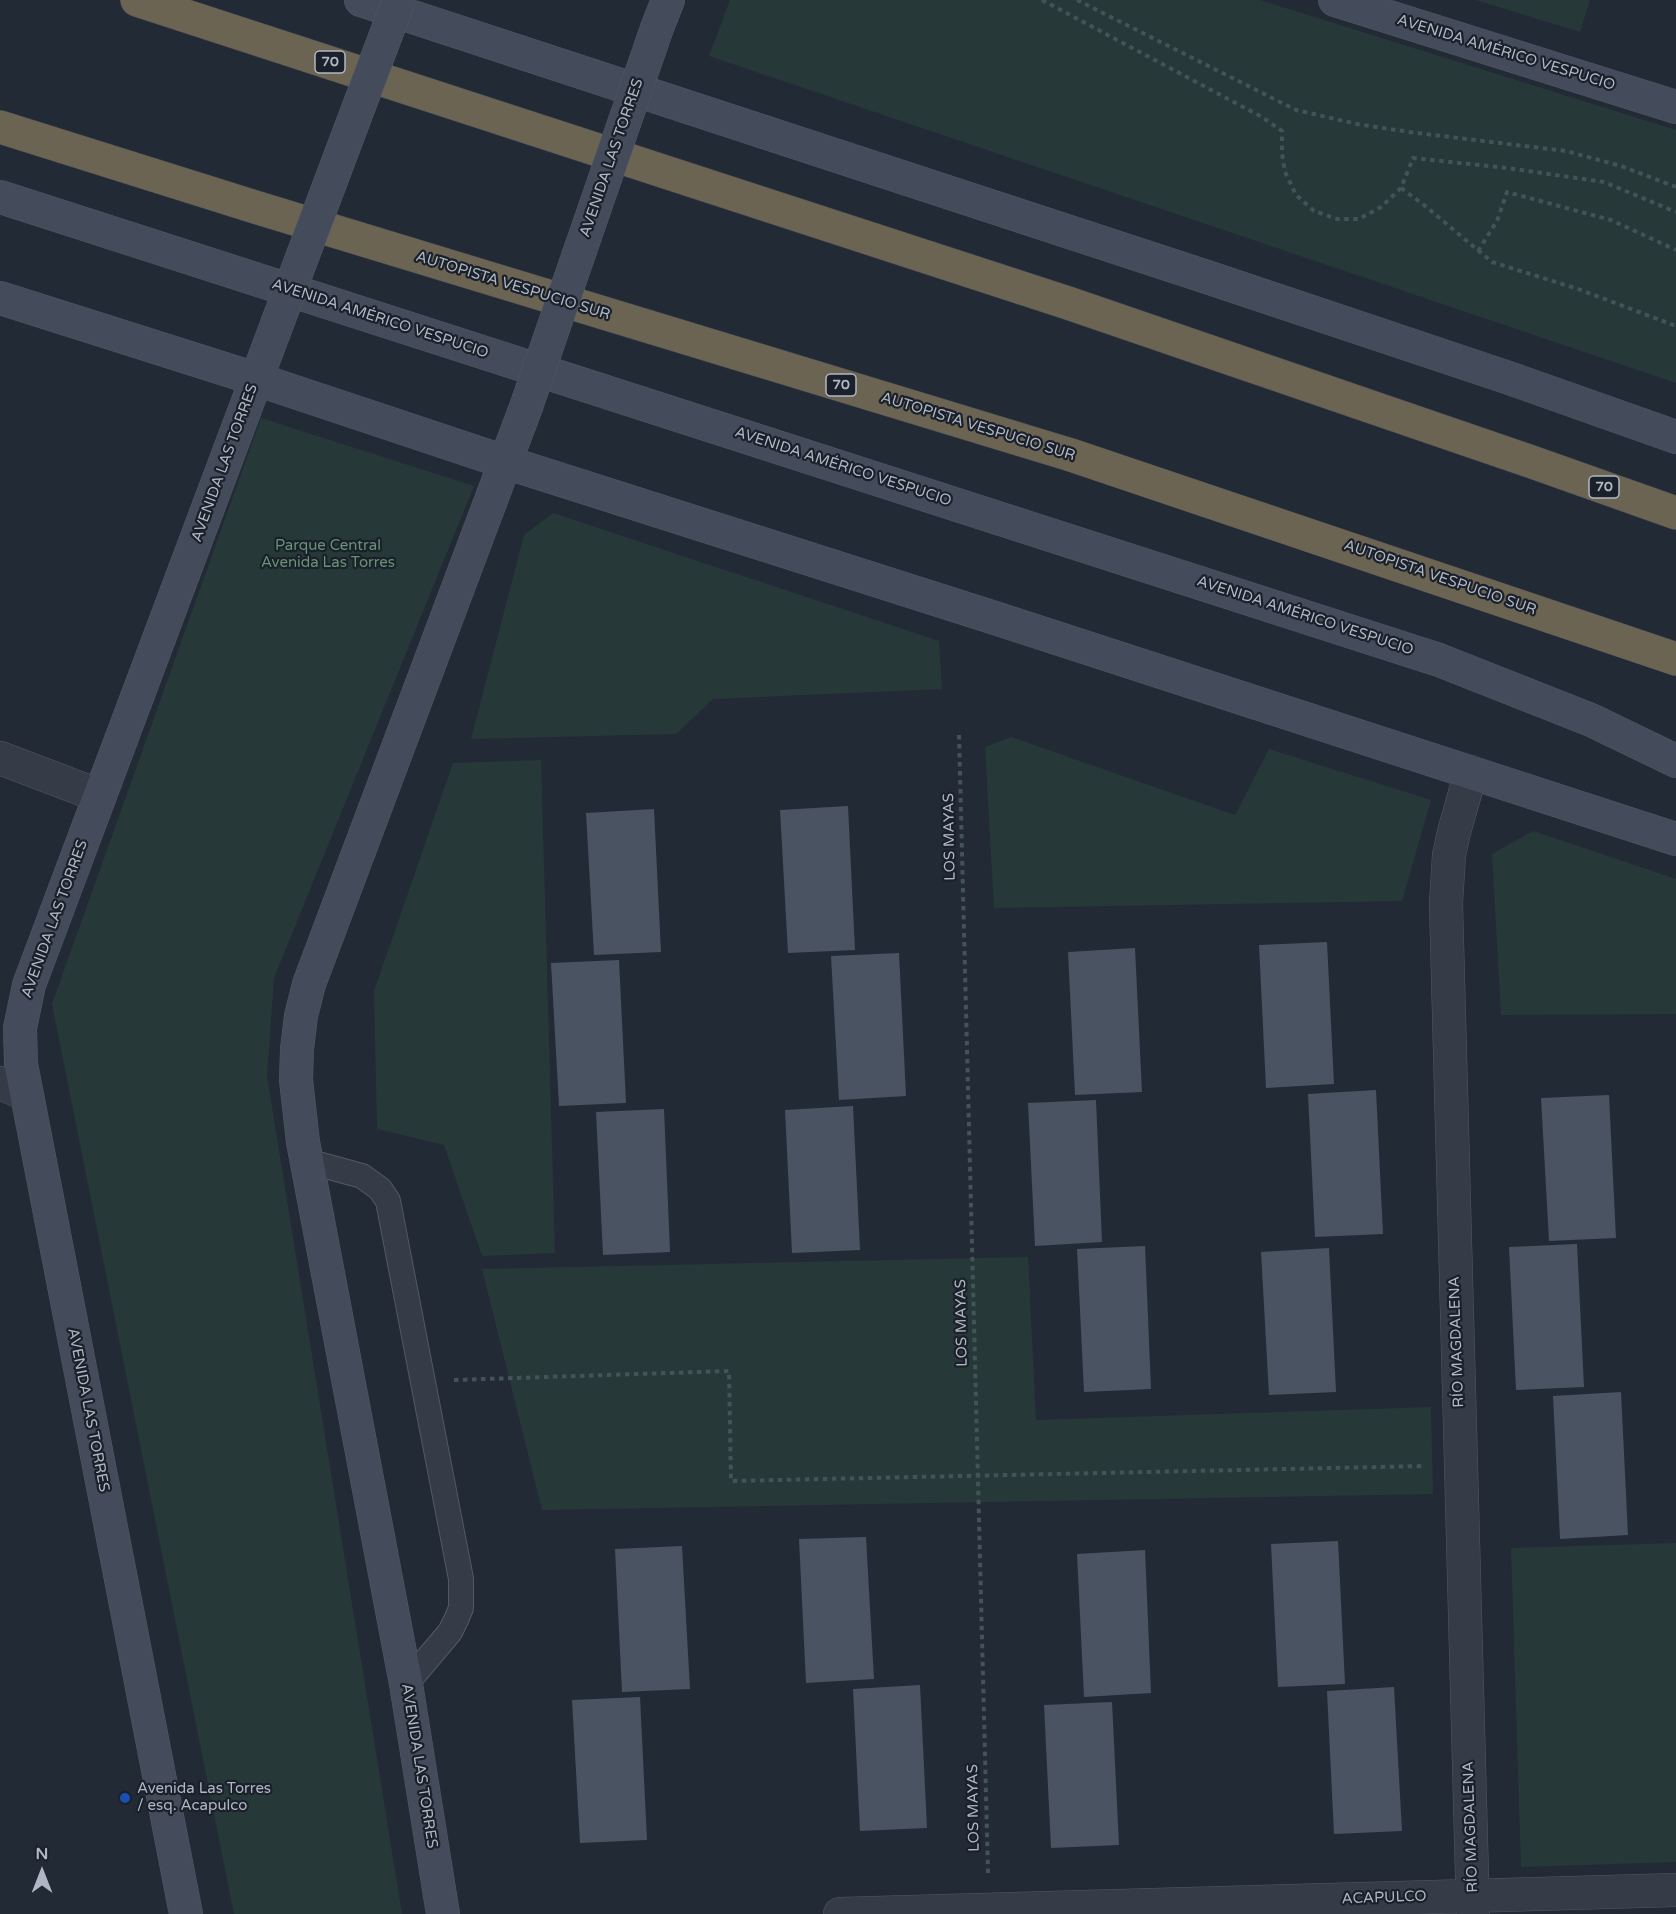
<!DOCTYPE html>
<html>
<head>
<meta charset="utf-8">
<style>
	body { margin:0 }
	#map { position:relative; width:1676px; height:1914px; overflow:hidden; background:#222a36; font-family:"Varela Round",sans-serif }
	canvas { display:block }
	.north { position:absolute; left:12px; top:1842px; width:60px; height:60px; -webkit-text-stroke:4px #1b212b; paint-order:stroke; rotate:0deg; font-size:16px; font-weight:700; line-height:24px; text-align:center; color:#b0b6c3 }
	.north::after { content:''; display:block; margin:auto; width:21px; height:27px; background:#b0b6c3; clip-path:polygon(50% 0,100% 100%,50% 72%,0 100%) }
</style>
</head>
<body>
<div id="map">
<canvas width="1676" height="1914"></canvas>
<div class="north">N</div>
</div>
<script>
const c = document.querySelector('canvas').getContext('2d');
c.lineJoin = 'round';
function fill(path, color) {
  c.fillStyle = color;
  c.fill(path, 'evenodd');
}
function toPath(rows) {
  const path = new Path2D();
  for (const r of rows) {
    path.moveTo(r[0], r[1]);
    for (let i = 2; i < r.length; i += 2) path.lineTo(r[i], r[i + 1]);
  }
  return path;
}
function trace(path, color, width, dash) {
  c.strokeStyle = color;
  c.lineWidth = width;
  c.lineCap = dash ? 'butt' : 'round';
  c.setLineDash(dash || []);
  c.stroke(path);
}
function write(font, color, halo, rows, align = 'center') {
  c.font = font + ' "Varela Round",sans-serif';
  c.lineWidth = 4.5;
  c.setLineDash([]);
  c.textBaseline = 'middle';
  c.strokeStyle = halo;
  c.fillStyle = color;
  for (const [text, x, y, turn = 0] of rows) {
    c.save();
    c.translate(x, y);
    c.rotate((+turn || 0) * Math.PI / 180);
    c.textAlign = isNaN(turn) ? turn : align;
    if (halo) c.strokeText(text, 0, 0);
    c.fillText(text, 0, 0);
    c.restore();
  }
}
const green = toPath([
	[730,0,1260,0,1676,130,1676,383,709,56],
	[1476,0,1590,0,1580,32],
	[261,418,474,486,274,978,267,1076,402,1914,234,1914,52,1004],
	[553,513,939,641,942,689,713,699,676,734,471,739,524,535],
	[1011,737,1235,815,1269,749,1431,800,1402,901,994,908,985,747],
	[541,760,555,1253,482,1256,444,1145,377,1129,374,991,453,763],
	[1533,831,1676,879,1676,1014,1501,1015,1492,854],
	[1028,1257,1036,1420,1431,1407,1433,1494,542,1510,482,1269],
	[1676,1543,1676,1862,1521,1867,1511,1548]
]);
const building = toPath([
	[848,806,855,950,788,953,780,810],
	[654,809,661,952,594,955,586,813],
	[1327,942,1334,1084,1266,1088,1259,945],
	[1135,948,1142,1092,1075,1095,1068,952],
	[899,953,906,1096,839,1100,831,956],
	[619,960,626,1103,559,1106,551,963],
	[1376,1090,1383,1234,1315,1237,1308,1094],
	[1609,1095,1616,1238,1549,1241,1541,1098],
	[1096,1100,1102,1242,1035,1246,1028,1103],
	[853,1106,860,1250,792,1253,785,1110],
	[664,1109,670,1252,603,1255,596,1112],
	[1577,1244,1584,1387,1516,1390,1509,1247],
	[1145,1246,1151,1389,1084,1392,1077,1249],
	[1329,1248,1336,1392,1269,1395,1261,1252],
	[1621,1392,1628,1535,1560,1539,1553,1396],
	[866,1537,874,1679,806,1683,799,1539],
	[1338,1541,1345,1684,1278,1687,1271,1544],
	[682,1546,690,1689,622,1692,615,1549],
	[1145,1550,1151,1693,1084,1697,1077,1554],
	[920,1685,927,1828,860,1831,853,1689],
	[1394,1687,1402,1831,1334,1834,1327,1691],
	[640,1697,647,1840,580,1843,572,1700],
	[1112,1702,1119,1845,1051,1848,1044,1705]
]);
const path = toPath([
	[1042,0,1262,117,1282,131,1282,154,1285,172,1296,195,1314,211,1337,219,1359,219,1381,207,1401,188,1413,158,1507,168,1604,182,1676,212],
	[1077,0,1296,110,1357,124,1409,132,1566,151,1621,166,1676,187],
	[1401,188,1424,205,1492,262,1578,289,1676,326],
	[1478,251,1497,221,1507,192,1611,220,1676,250],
	[959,735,988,1873],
	[454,1380,729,1371,731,1481,1424,1466]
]);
const lane = toPath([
	[307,1161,362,1176,380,1189,388,1201,461,1579,461,1608,456,1620,450,1632,406,1684]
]);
const street = toPath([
	[0,758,100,796],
	[1471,772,1454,832,1449,855,1446,903,1473,1914],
	[0,1083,26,1094],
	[840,1914,1676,1890]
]);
const secondary = toPath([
	[361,0,1213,279,1509,378,1676,437],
	[1335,0,1676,107],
	[657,28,668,0],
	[0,197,1439,660,1591,720,1676,761],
	[0,298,256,379,505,462,998,619,1676,839],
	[186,1914,21,1064,20,1028,29,985,277,324],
	[443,1914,406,1684,303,1142,296,1080,297,1049,301,1016,309,984,526,407]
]);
const highway = toPath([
	[137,0,1068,303,1532,462,1676,513],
	[0,127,255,207,1071,455,1676,659]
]);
const secondaryBridge = toPath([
	[277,324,399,0],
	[526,407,657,28]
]);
const markers = [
	[125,1798,6,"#1a4fb4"]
];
const shields = [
	[330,62,30],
	[841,385,30],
	[1604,487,30]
];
const shieldNames = [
	["70",330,62],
	["70",841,385],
	["70",1604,487]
];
const streetNames = [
	["AVENIDA AMÉRICO VESPUCIO",1506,53,17],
	["AVENIDA LAS TORRES",612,158,-71],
	["AUTOPISTA VESPUCIO SUR",513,286,17],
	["AVENIDA AMÉRICO VESPUCIO",380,319,18],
	["AUTOPISTA VESPUCIO SUR",978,427,17],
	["AVENIDA LAS TORRES",225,463,-70],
	["AVENIDA AMÉRICO VESPUCIO",843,467,18],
	["AUTOPISTA VESPUCIO SUR",1440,578,19],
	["AVENIDA AMÉRICO VESPUCIO",1305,616,18],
	["LOS MAYAS",950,837,-91],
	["AVENIDA LAS TORRES",55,919,-70],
	["LOS MAYAS",962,1323,-91],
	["RÍO MAGDALENA",1457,1342,-92],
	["AVENIDA LAS TORRES",88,1410,79],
	["AVENIDA LAS TORRES",419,1766,81],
	["LOS MAYAS",974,1808,-91],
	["RÍO MAGDALENA",1471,1827,-92],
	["ACAPULCO",1384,1898,-2]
];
const parkNames = [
	["Parque Central",328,546],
	["Avenida Las Torres",328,563]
];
const poiNames = [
	["Avenida Las Torres",137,1789],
	["/ esq. Acapulco",137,1806]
];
fill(green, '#273839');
fill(building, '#4a5362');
trace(lane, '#535964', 26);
trace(street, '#535964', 34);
trace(secondary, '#535964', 34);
trace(highway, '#404651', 34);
trace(path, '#435357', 4, [4.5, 4.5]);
trace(lane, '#353c47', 24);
trace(street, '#353c47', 33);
trace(secondary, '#444b5a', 33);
trace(highway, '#6c6453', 33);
trace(secondaryBridge, '#535964', 34, []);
trace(secondaryBridge, '#444b5a', 33);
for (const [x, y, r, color] of markers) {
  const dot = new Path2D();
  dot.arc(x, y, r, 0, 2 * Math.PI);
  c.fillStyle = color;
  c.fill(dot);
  trace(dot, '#1b212b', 2);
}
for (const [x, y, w] of shields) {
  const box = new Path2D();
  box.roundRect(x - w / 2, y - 11, w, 22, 4.5);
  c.fillStyle = '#1b212b';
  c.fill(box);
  trace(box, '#b0b6c3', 1.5);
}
write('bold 14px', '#b0b6c3', null, shieldNames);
write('15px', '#b0b6c3', '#1b212b', streetNames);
write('15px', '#699274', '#1b212b', parkNames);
write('15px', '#b0b6c3', '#1b212b', poiNames, 'left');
</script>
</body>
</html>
